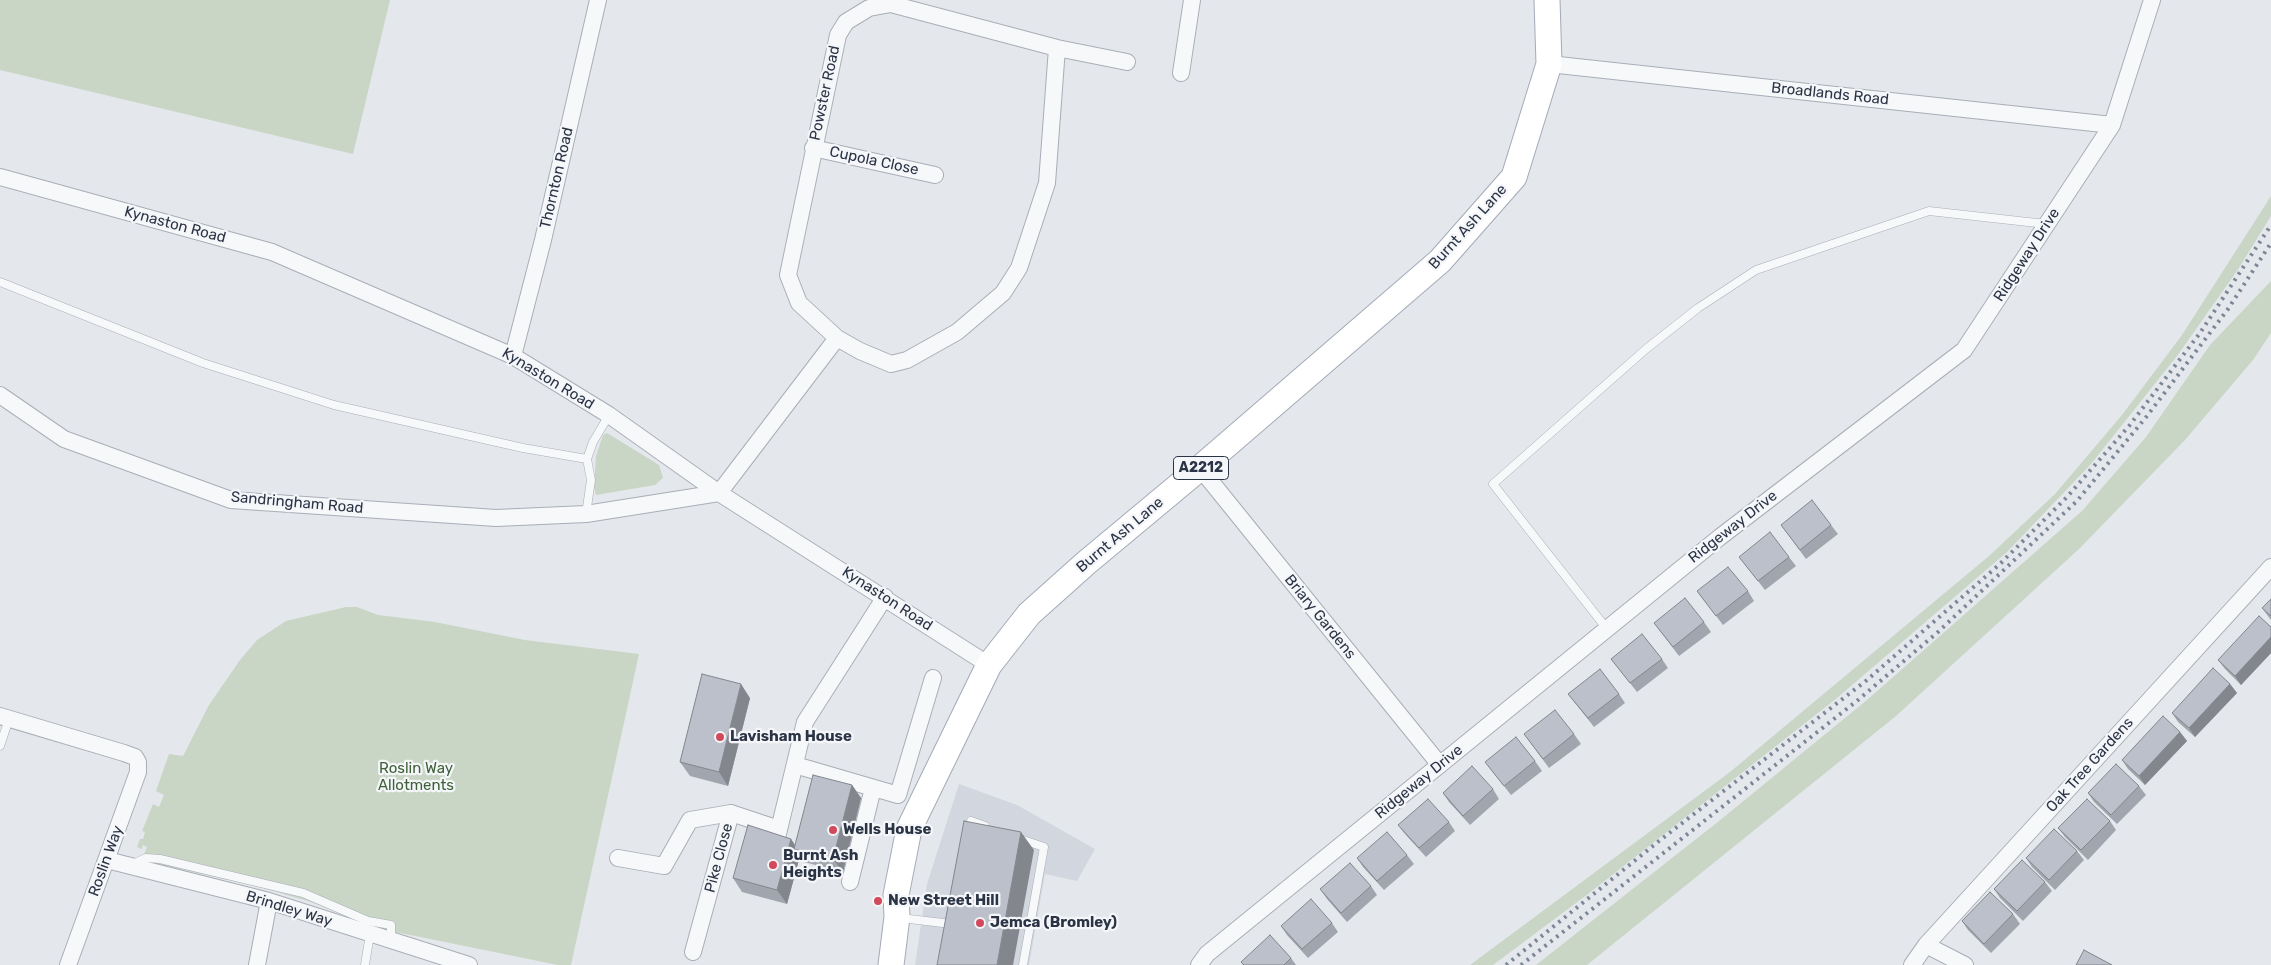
<!DOCTYPE html>
<html>
<head>
<meta charset="utf-8">
<style>
	body { margin:0 }
	canvas { display:block; background:#e4e7ec }
</style>
</head>
<body>
<canvas width="2271" height="965"></canvas>
<script>
const c = document.querySelector('canvas').getContext('2d');
c.lineJoin = 'round';
function fill(path, color) {
  c.fillStyle = color;
  c.fill(path, 'evenodd');
}
function toPath(rows) {
  const path = new Path2D();
  for (const r of rows) {
    path.moveTo(r[0], r[1]);
    for (let i = 2; i < r.length; i += 2) path.lineTo(r[i], r[i + 1]);
  }
  return path;
}
function trace(path, color, width, dash) {
  c.strokeStyle = color;
  c.lineWidth = width;
  c.lineCap = dash ? 'butt' : 'round';
  c.setLineDash(dash || []);
  c.stroke(path);
}
function write(font, color, halo, rows, align = 'center') {
  c.font = font + ' Rubik,sans-serif';
  c.lineWidth = 4.5;
  c.setLineDash([]);
  c.textBaseline = 'middle';
  c.strokeStyle = halo;
  c.fillStyle = color;
  for (const [text, x, y, turn = 0] of rows) {
    c.save();
    c.translate(x, y);
    c.rotate((+turn || 0) * Math.PI / 180);
    c.textAlign = isNaN(turn) ? turn : align;
    if (halo) c.strokeText(text, 0, 0);
    c.fillText(text, 0, 0);
    c.restore();
  }
}
const built = toPath([
	[959,784,1017,805,1095,849,1077,881,1045,874,1029,965,915,965,927,884]
]);
const green = toPath([
	[0,0,390,0,353,154,0,70],
	[2271,196,2271,216,2237,271,2177,356,2091,464,2007,552,1837,698,1588,894,1493,965,1470,965,1730,772,1989,556,2055,494,2122,415,2182,335],
	[2271,281,2271,333,2253,360,2185,440,2079,549,1896,716,1587,965,1536,965,1719,821,1867,700,2082,511,2146,437,2210,345],
	[607,433,659,465,663,478,655,485,596,495,594,487,596,456,603,435],
	[346,607,357,607,378,615,435,622,525,640,639,654,571,965,558,965,376,928,311,902,263,888,148,862,144,854,147,847,143,845,142,849,137,847,140,839,143,839,145,832,142,831,153,804,159,807,164,795,156,791,169,754,183,756,209,705,240,660,257,640,286,621]
]);
const service = toPath([
	[0,282,203,363,334,405,523,448,587,459],
	[586,514,591,480,587,459,593,442,609,415],
	[1607,629,1493,484,1646,349,1698,308,1756,270,1929,211,2046,224],
	[0,746,9,719],
	[969,831,971,821,985,826],
	[1020,839,1044,847,1023,965],
	[133,864,146,858,160,859,303,893,368,921,391,925,391,940],
	[901,918,951,924],
	[365,965,370,934]
]);
const minor = toPath([
	[1057,48,1047,183,1019,268,1003,293,957,332,907,360,891,364,860,351,837,338,799,303,788,275,838,35,846,22,869,8,891,4,1057,48,1127,62],
	[1549,64,2112,125],
	[1181,73,1192,0],
	[813,148,935,175],
	[0,177,272,252,513,356,609,415,719,493,989,665],
	[513,356,543,240,598,0],
	[0,395,64,439,231,500,496,518,586,514,719,493],
	[1200,468,1440,765],
	[719,493,837,338],
	[0,716,124,753,135,757,138,762,138,772,68,965],
	[795,765,898,795,933,678],
	[776,842,805,722,885,597],
	[618,858,664,866,690,820,731,813],
	[107,860,269,901,469,965],
	[850,882,873,788],
	[1926,945,1965,965],
	[693,952,731,813,779,829],
	[257,965,269,901],
	[1199,965,1207,954,1720,537,1964,350,2112,125,2152,0],
	[1912,965,1926,945,2271,567]
]);
const primary = toPath([
	[891,965,897,917,896,895,909,829,989,665,1029,614,1086,563,1200,468,1440,261,1514,177,1549,64,1547,0]
]);
const rail = toPath([
	[1506,965,1659,841,1867,680,2000,564,2067,497,2129,426,2200,333,2271,225],
	[1521,965,1858,700,1938,632,2077,501,2147,416,2228,309,2271,243]
]);
const wall = toPath([
	[1781,525,1831,525,1838,534,1806,559],
	[1739,557,1789,557,1796,566,1765,590],
	[1697,591,1748,591,1754,601,1723,625],
	[2271,599,2271,620,2262,608],
	[1704,622,1711,632,1679,656,1654,623],
	[2271,627,2271,653,2241,685,2225,669,2218,660],
	[1611,659,1662,659,1668,668,1637,692],
	[2230,684,2237,693,2195,737,2178,722,2172,713],
	[1568,694,1619,694,1625,703,1594,727],
	[750,698,728,786,690,776,680,762],
	[2180,732,2187,741,2145,785,2128,769,2122,760],
	[1524,734,1574,734,1581,744,1549,768],
	[1535,761,1542,771,1511,795,1485,762],
	[852,785,861,798,843,872,804,862,800,856,787,904,742,892,733,878,791,839,795,845],
	[2139,786,2146,795,2117,824,2094,802,2088,793],
	[1493,789,1499,799,1470,825,1449,802,1443,793],
	[2110,821,2116,830,2088,860,2065,837,2058,828],
	[1449,822,1455,831,1426,857,1405,834,1398,825],
	[2077,851,2084,860,2055,890,2032,867,2026,858],
	[1407,855,1414,864,1384,890,1363,867,1357,858],
	[2045,882,2052,891,2023,921,2000,898,1994,889],
	[1371,886,1377,895,1347,922,1327,899,1320,889],
	[2013,914,2020,924,1991,953,1968,930,1962,921],
	[1332,923,1338,932,1308,958,1287,935,1281,926],
	[1291,958,1296,965,1243,965,1241,962]
]);
const shadedWall = toPath([
	[2271,637,2271,653,2241,685,2235,676],
	[741,684,750,698,728,786,719,772],
	[2230,684,2237,693,2195,737,2189,728],
	[2180,732,2187,741,2145,785,2139,776],
	[852,785,861,798,843,872,833,859],
	[1021,832,1034,850,1013,965,997,965],
	[791,839,798,850,794,849,800,856,787,904,777,890]
]);
const building = toPath([
	[1812,500,1831,525,1800,550,1781,525,1812,500],
	[1770,532,1789,557,1758,581,1739,557,1770,532],
	[1728,567,1748,591,1716,616,1697,591,1728,567],
	[1685,598,1704,622,1673,647,1654,623,1685,598],
	[2271,599,2271,616,2262,608,2271,599],
	[2259,616,2271,627,2271,637,2235,676,2218,660,2259,616],
	[1642,634,1662,659,1630,683,1611,659,1642,634],
	[2213,668,2230,684,2189,728,2172,713,2213,668],
	[1600,669,1619,694,1588,718,1568,694,1600,669],
	[702,674,741,684,719,772,680,762,702,674],
	[1555,710,1574,734,1543,759,1524,734,1555,710],
	[2163,716,2180,732,2139,776,2122,760,2163,716],
	[1516,737,1535,761,1504,786,1485,762,1516,737],
	[2116,764,2139,786,2111,815,2088,793,2116,764],
	[1472,766,1493,789,1463,816,1443,793,1472,766],
	[813,775,852,785,833,859,794,849,813,775],
	[1428,799,1449,822,1419,848,1398,825,1428,799],
	[2087,799,2110,821,2081,850,2058,828,2087,799],
	[964,821,1021,832,997,965,937,965,964,821],
	[748,825,791,839,777,890,733,878,748,825],
	[2054,829,2077,851,2049,880,2026,858,2054,829],
	[1387,832,1407,855,1377,881,1357,858,1387,832],
	[2022,860,2045,882,2017,911,1994,889,2022,860],
	[1350,863,1371,886,1341,913,1320,889,1350,863],
	[1990,892,2013,914,1984,944,1962,921,1990,892],
	[1311,899,1332,923,1302,949,1281,926,1311,899],
	[1270,935,1291,958,1284,965,1244,965,1241,962,1270,935],
	[2084,950,2112,965,2076,965,2084,950]
]);
const markers = [
	[720,737,5,"#d1495b"],
	[833,830,5,"#d1495b"],
	[773,865,5,"#d1495b"],
	[878,901,5,"#d1495b"],
	[980,923,5,"#d1495b"]
];
const shields = [
	[1201,468,55]
];
const shieldNames = [
	["A2212",1201,468]
];
const streetNames = [
	["Powster Road",825,93,-78],
	["Broadlands Road",1830,94,6],
	["Cupola Close",874,161,12],
	["Thornton Road",557,178,-77],
	["Kynaston Road",175,225,15],
	["Burnt Ash Lane",1468,227,-48],
	["Ridgeway Drive",2027,255,-57],
	["Kynaston Road",548,379,31],
	["Sandringham Road",297,503,5],
	["Ridgeway Drive",1733,527,-38],
	["Burnt Ash Lane",1120,535,-40],
	["Kynaston Road",887,599,33],
	["Briary Gardens",1320,617,51],
	["Oak Tree Gardens",2090,765,-48],
	["Ridgeway Drive",1419,782,-39],
	["Pike Close",719,858,-75],
	["Roslin Way",106,861,-70],
	["Brindley Way",289,909,17]
];
const poiNames = [
	["Lavisham House",730,737],
	["Wells House",843,830],
	["Burnt Ash",783,856],
	["Heights",783,873],
	["New Street Hill",888,901],
	["Jemca (Bromley)",990,923]
];
const parkNames = [
	["Roslin Way",416,769],
	["Allotments",416,786]
];
fill(built, '#d2d6de');
fill(green, '#c9d6c5');
trace(service, '#a9aeb7', 9);
trace(minor, '#a9aeb7', 18);
trace(primary, '#a3abb8', 27);
trace(service, '#f7f8fa', 8);
trace(minor, '#f7f8fa', 16);
trace(primary, '#fff', 25);
trace(rail, '#7d8696', 4, [2.5, 5]);
fill(wall, '#a1a5ae');
fill(shadedWall, '#83868d');
fill(building, '#bbc0ca');
trace(building, '#83868d', 1);
for (const [x, y, r, color] of markers) {
  const dot = new Path2D();
  dot.arc(x, y, r, 0, 2 * Math.PI);
  c.fillStyle = color;
  c.fill(dot);
  trace(dot, '#f4f6f9', 2);
}
for (const [x, y, w] of shields) {
  const box = new Path2D();
  box.roundRect(x - w / 2, y - 11.5, w, 23, 4);
  c.fillStyle = '#f4f6f9';
  c.fill(box);
  trace(box, '#2b3445', 1);
}
write('bold 14px', '#2b3445', null, shieldNames);
write('15px', '#2b3445', '#f4f6f9', streetNames);
write('bold 15px', '#2b3445', '#f4f6f9', poiNames, 'left');
write('15px', '#3f6138', '#f4f6f9', parkNames);
</script>
</body>
</html>
